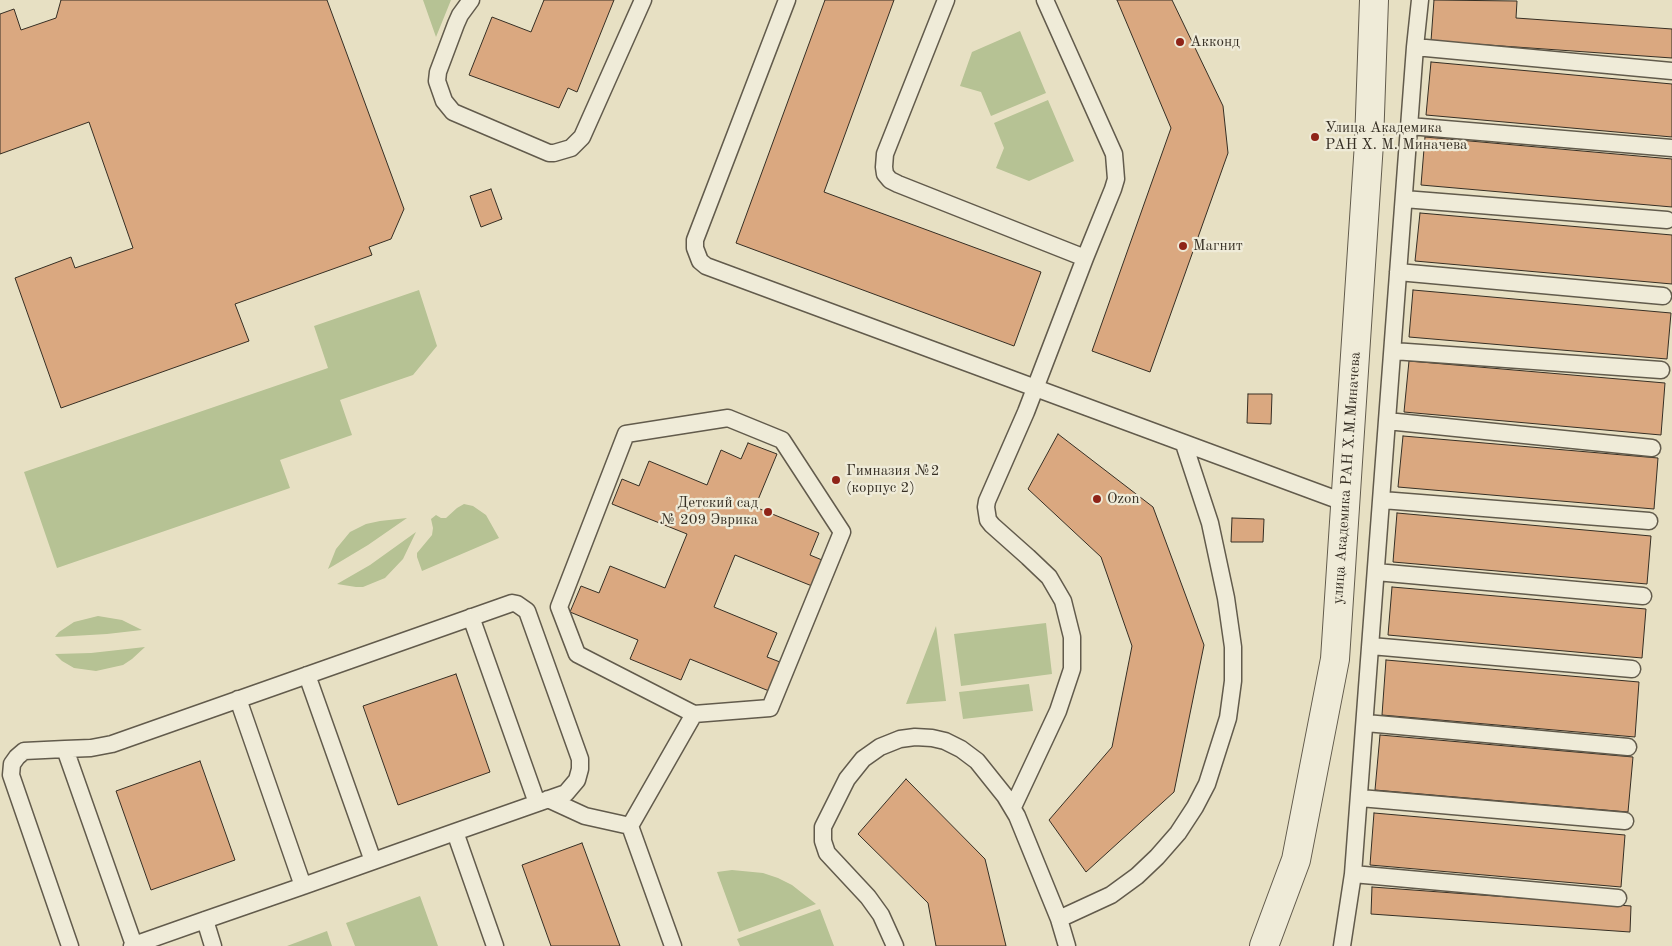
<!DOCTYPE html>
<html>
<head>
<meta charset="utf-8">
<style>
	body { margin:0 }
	canvas { display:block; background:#e7e0c3 }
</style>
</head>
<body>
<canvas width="1672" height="946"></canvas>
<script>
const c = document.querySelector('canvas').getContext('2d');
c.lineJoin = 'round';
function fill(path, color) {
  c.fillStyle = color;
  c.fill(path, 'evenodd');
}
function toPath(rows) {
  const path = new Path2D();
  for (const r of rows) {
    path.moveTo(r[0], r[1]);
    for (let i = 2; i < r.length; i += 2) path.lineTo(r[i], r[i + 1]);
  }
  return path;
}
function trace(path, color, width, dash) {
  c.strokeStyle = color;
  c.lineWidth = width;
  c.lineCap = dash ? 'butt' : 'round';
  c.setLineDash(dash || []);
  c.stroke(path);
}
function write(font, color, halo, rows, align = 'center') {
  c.font = font + ' "Old Standard TT",serif';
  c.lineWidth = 4.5;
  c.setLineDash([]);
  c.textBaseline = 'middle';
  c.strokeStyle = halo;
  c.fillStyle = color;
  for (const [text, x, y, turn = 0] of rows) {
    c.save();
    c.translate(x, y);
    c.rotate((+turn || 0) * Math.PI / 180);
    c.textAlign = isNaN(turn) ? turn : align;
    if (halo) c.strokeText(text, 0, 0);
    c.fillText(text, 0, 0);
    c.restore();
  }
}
const green = toPath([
	[423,0,451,0,436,37],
	[1020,31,1046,93,991,116,981,92,960,86,972,52],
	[1048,100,1074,161,1029,181,996,168,1004,148,994,123],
	[419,290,437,346,413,375,340,400,352,435,280,460,290,488,57,568,24,472,328,368,314,326],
	[464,504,473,506,486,515,499,538,422,571,417,557,417,553,432,535,433,528,431,519,436,515,441,518,446,518,457,508],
	[407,518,368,545,328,569,336,549,350,532,366,524,380,521],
	[416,532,403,559,385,578,363,587,356,587,337,584,370,565],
	[98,616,122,620,142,630,107,634,55,637,59,632,74,622],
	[1046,623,1052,674,961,686,954,634],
	[936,626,946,701,906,704],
	[145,647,132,659,123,665,96,671,74,668,62,661,55,654,91,653],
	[1029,684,1033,711,963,719,959,692],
	[732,870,763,873,778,878,792,885,816,904,739,932,717,872],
	[420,896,438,946,355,946,346,923],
	[820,909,834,946,740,946,737,939],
	[327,931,332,946,287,946]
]);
const building = toPath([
	[61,0,327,0,404,209,391,239,369,247,372,255,235,304,249,341,61,408,15,278,71,257,75,268,133,248,89,122,0,154,0,14,14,9,21,30,56,18,61,0],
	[544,0,614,0,577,92,568,88,559,108,469,75,492,17,531,32,544,0],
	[825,0,894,0,824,192,1041,272,1014,346,736,243,825,0],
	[1117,0,1172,0,1223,106,1228,153,1150,372,1092,351,1171,128,1117,0],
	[1434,0,1517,1,1516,18,1672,29,1672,58,1431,41,1434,0],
	[1431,62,1672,84,1672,137,1426,115,1431,62],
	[1425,137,1672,159,1672,207,1421,185,1425,137],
	[491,189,502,219,481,227,470,196,491,189],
	[1420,213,1672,235,1672,284,1415,261,1420,213],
	[1413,290,1671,313,1667,359,1409,337,1413,290],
	[1409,361,1665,383,1661,435,1404,412,1409,361],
	[1248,394,1272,394,1271,424,1247,423,1248,394],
	[1058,434,1153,507,1204,645,1174,792,1086,872,1049,820,1112,747,1132,646,1101,557,1028,489,1058,434],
	[1403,436,1658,458,1654,509,1398,487,1403,436],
	[748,443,777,454,755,507,819,533,810,555,822,560,812,586,735,555,714,607,777,633,767,657,780,662,769,691,690,659,681,680,630,659,638,640,570,612,581,586,599,593,610,566,665,588,687,534,612,504,622,479,639,486,649,461,707,485,721,450,741,459,748,443],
	[1397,513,1651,536,1647,584,1393,562,1397,513],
	[1232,518,1264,519,1263,542,1231,542,1232,518],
	[1392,587,1646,609,1642,658,1388,635,1392,587],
	[1386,660,1639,682,1635,737,1382,715,1386,660],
	[456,674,490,772,398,805,363,706,456,674],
	[1380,735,1633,757,1628,812,1375,790,1380,735],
	[200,761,235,860,151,890,116,791,200,761],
	[906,779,985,859,1006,946,936,946,928,903,858,834,906,779],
	[1374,813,1625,835,1621,887,1370,865,1374,813],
	[582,843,620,946,551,946,522,865,582,843],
	[1372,887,1631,906,1630,932,1371,914,1372,887]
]);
const lane = toPath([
	[471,0,460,15,456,24,438,72,437,81,444,101,453,112,549,153,554,153,571,148,582,137,643,0],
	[787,0,695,240,695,248,700,261,706,266,1346,503],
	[946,0,885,154,884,167,885,174,890,180,898,184,1085,258],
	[1420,0,1415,47,1353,874,1618,898],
	[1415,47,1672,71],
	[1409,126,1672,148],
	[1404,199,1667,220],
	[1398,272,1663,296],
	[1393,351,1661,370],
	[1387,421,1652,448],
	[1382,500,1649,521],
	[1376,572,1643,596],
	[471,617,537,803],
	[1371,646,1632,669],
	[307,675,373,861],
	[238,699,303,886],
	[1366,723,1628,747],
	[65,749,24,751,17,757,12,764,11,775,70,946],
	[1360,798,1625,821],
	[548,799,585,816,630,826],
	[1013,807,1058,711,1072,669,1072,637,1063,601,1049,577,1028,557,992,525,988,520,986,507,987,501,1026,412,1085,258,1113,189,1116,179,1114,154,1045,0],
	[630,826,694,714,577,654,559,607,626,434,728,418,782,440,842,532,770,708,694,714],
	[630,826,673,946],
	[455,832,495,946],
	[1059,919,1111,895,1137,876,1157,857,1178,833,1195,807,1207,784,1228,718,1233,681,1233,647,1226,598,1210,523,1184,444],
	[205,920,213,946],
	[132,946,134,945,205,920,303,886,455,832,566,793,577,780,580,769,580,759,527,611,517,604,512,603,112,744,91,748,65,749,134,945],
	[895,946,881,915,868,897,827,853,823,841,823,827,847,779,863,759,880,747,900,739,915,737,932,738,945,741,961,749,977,761,1005,796,1017,816,1059,919,1067,946],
	[1342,946,1353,874]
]);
const street = toPath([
	[1264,946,1296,860,1335,659,1369,143,1374,0]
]);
const markers = [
	[1180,42,5,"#8f2418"],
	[1315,137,5,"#8f2418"],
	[1183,246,5,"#8f2418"],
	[836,480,5,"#8f2418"],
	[1097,499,5,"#8f2418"],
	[768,512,5,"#8f2418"]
];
const poiNames = [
	["Акконд",1190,42],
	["Улица Академика",1325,128],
	["РАН Х. М. Миначева",1325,145],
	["Магнит",1193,246],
	["Гимназия №2",846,471],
	["(корпус 2)",846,488],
	["Ozon",1107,499],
	["Детский сад",758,503,"right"],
	["№ 209 Эврика",758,520,"right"]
];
const streetNames = [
	["улица Академика РАН Х.М.Миначева",1347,478,-86]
];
fill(green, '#b6c294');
fill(building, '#daa880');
trace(building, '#362f24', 1);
trace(lane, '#625b4c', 19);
trace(street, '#625b4c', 30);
trace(lane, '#efebd8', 16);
trace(street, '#efebd8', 28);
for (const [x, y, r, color] of markers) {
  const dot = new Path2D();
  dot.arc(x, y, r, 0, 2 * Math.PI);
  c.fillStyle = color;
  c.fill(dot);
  trace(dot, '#efebd8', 2);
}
write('15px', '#362f24', '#efebd8', poiNames, 'left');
write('15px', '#362f24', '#efebd8', streetNames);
</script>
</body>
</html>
